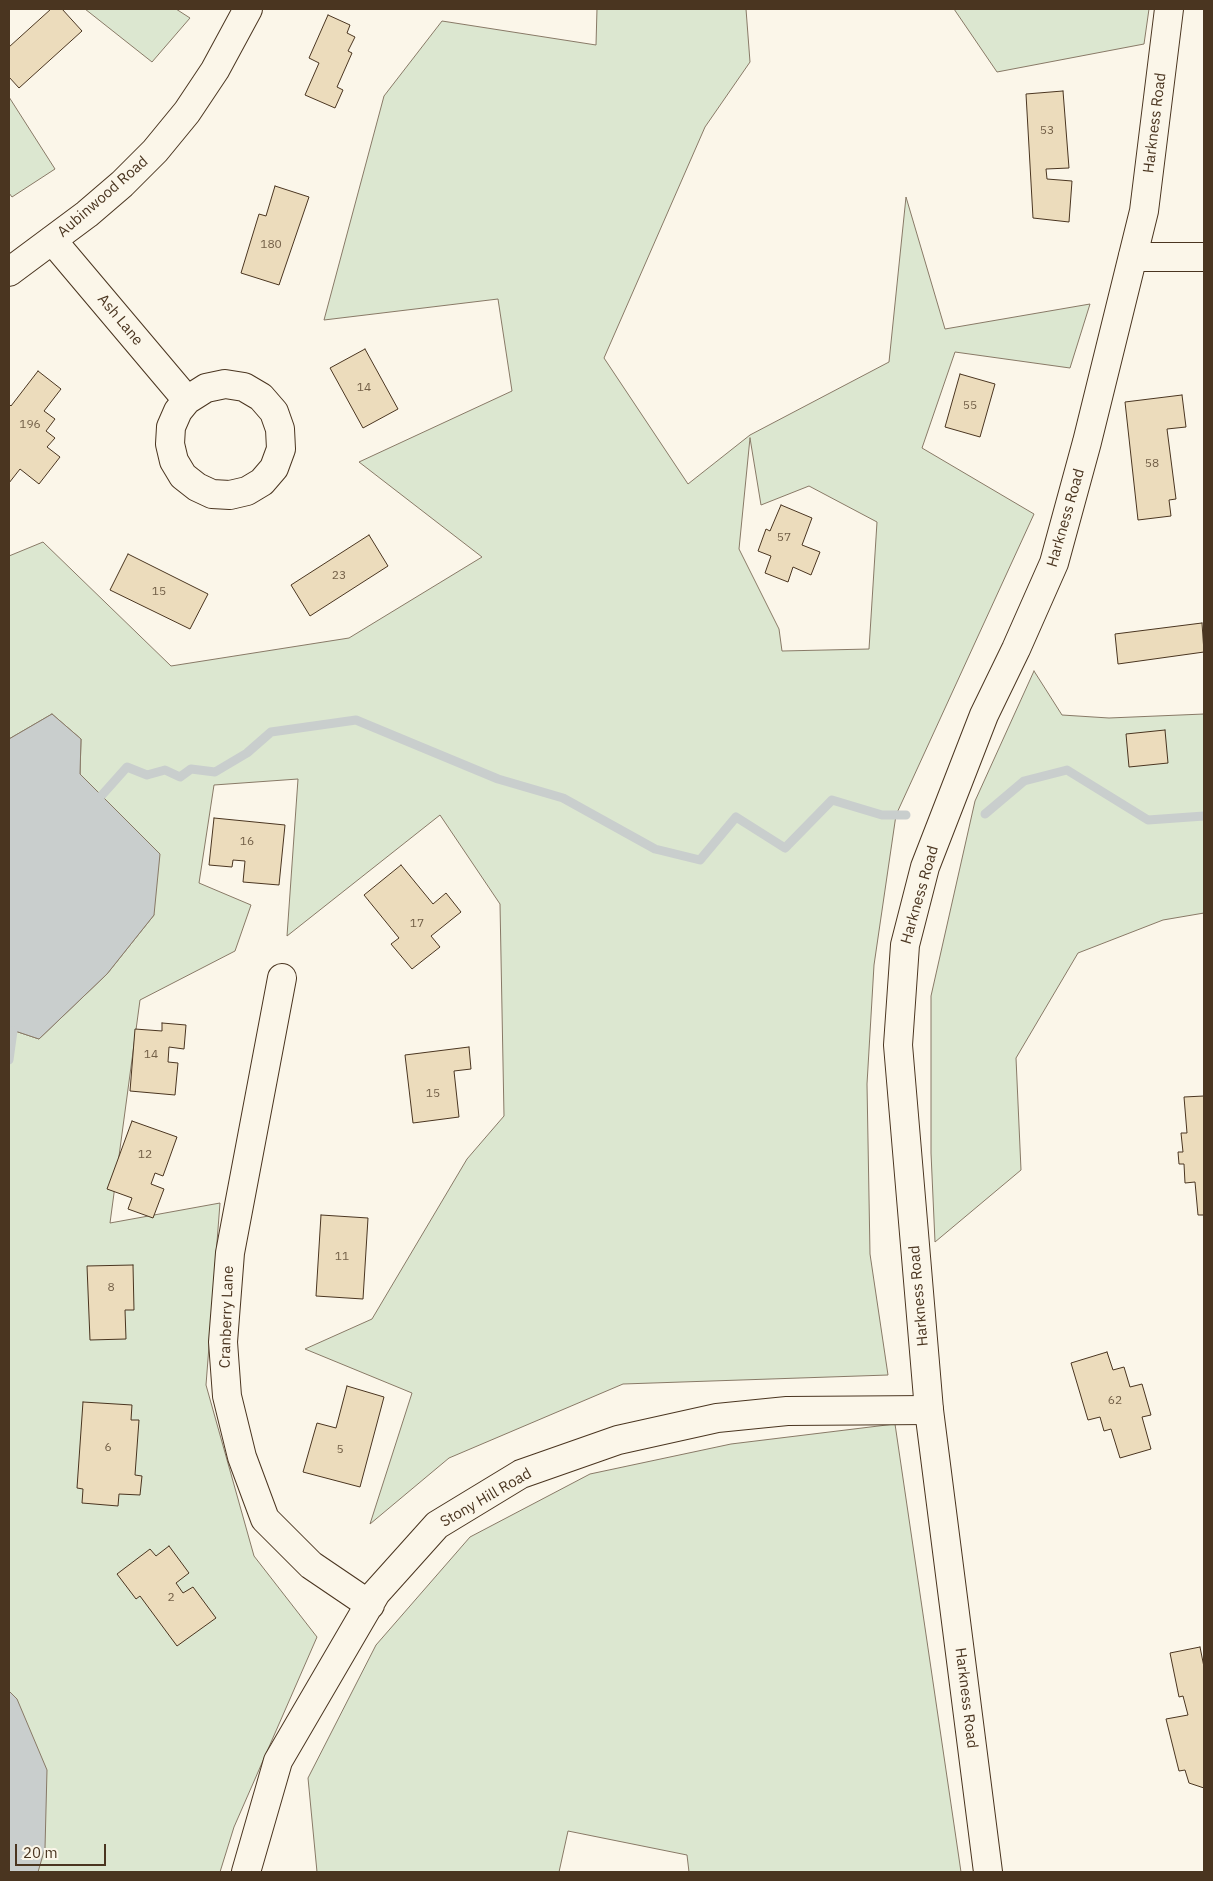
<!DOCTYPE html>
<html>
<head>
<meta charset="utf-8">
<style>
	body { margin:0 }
	#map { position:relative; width:1213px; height:1881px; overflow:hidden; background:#fbf6e9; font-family:"IBM Plex Sans",sans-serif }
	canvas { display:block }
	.frame { position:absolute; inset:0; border:10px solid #4a3520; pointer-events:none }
	.scale { position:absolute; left:15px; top:1844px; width:91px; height:22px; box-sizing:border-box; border:2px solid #4a3520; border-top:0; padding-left:6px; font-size:15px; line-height:18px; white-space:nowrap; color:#4a3520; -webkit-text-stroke:4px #fbf6e9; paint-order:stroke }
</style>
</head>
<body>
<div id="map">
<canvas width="1213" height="1881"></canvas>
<div class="frame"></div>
<div class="scale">20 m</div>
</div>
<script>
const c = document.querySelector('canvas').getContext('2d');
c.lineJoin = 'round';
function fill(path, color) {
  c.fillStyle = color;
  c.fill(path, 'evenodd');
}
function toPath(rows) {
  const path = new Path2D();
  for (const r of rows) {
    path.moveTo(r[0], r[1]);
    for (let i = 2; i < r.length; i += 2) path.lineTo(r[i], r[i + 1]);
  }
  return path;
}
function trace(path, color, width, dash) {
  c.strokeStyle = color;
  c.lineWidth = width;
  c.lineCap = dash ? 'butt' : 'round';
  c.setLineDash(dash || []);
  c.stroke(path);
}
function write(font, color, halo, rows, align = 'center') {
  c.font = font + ' "IBM Plex Sans",sans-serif';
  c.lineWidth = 4;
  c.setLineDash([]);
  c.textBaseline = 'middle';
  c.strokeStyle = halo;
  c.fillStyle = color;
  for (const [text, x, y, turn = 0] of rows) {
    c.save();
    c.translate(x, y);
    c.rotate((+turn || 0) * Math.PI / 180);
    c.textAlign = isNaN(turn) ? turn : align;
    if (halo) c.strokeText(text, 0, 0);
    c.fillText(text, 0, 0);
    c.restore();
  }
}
const green = toPath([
	[85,9,176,9,190,18,152,62,85,9],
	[597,9,746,9,750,62,705,127,604,358,688,484,750,435,889,362,906,197,945,329,1090,304,1070,368,955,352,922,448,1034,514,896,815,874,965,867,1084,870,1254,888,1375,623,1384,449,1458,370,1524,412,1393,305,1349,372,1319,467,1159,504,1116,500,904,440,815,287,936,298,779,214,785,199,883,251,905,235,951,140,1000,110,1223,220,1203,206,1385,254,1556,317,1637,234,1827,220,1872,9,1872,9,1029,39,1039,107,974,154,915,80,774,81,739,52,714,9,739,9,556,43,542,171,666,349,638,482,557,359,462,512,391,498,299,324,320,384,96,442,21,596,45,597,9],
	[750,438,761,505,809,486,877,522,869,649,782,651,779,629,739,549,750,438],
	[954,9,1149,9,1144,44,997,72,954,9],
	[9,97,55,169,12,197,9,193,9,97],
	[1034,671,1062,715,1109,718,1204,714,1204,913,1163,920,1078,953,1016,1058,1021,1170,935,1242,931,1153,931,996,975,801,1034,671],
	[895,1424,961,1872,689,1872,687,1855,568,1831,559,1872,317,1872,308,1778,376,1645,470,1537,590,1474,731,1444,895,1424]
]);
const water = toPath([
	[52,714,81,739,80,774,160,854,154,915,107,974,39,1039,9,1029,9,739,52,714],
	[9,1691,17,1699,47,1770,45,1848,38,1872,9,1872,9,1691]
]);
const stream = toPath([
	[102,795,127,767,147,775,165,770,180,777,191,769,215,772,247,753,271,732,356,720,498,779,563,798,655,849,700,860,736,817,785,848,832,800,882,815,906,815],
	[985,814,1024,781,1067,770,1148,820,1204,816],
	[9,1060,13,1031]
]);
const building = toPath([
	[51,9,62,9,82,31,19,88,9,77,9,47,51,9],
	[328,15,350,25,347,33,355,37,348,51,352,53,337,87,343,90,335,108,305,95,319,63,309,58,328,15],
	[1063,91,1069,168,1046,169,1047,179,1072,181,1069,222,1033,218,1026,94,1063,91],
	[275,186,309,197,279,285,241,273,259,214,266,216,275,186],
	[365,349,398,409,363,428,330,368,365,349],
	[38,371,61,389,44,411,55,419,46,431,55,438,47,447,60,457,39,484,20,469,9,483,9,404,11,406,38,371],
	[960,374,995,384,980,437,945,427,960,374],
	[1182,395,1186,427,1167,429,1176,499,1169,500,1171,516,1138,520,1125,402,1182,395],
	[781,505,812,518,802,545,820,552,811,575,793,567,788,582,765,573,771,556,758,551,766,529,770,531,781,505],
	[369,535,388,566,310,616,291,585,369,535],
	[128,554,208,594,190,629,110,590,128,554],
	[1202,623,1204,652,1118,664,1115,634,1202,623],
	[1165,730,1168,763,1129,767,1126,734,1165,730],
	[214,818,285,825,279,885,243,882,245,861,233,860,232,867,209,865,214,818],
	[401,865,433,904,446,893,461,912,431,936,440,947,412,969,391,944,399,938,364,895,401,865],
	[162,1023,186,1025,184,1049,169,1047,168,1062,178,1063,175,1095,130,1091,135,1029,162,1031,162,1023],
	[469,1047,471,1069,454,1071,459,1117,413,1123,405,1055,469,1047],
	[1204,1096,1204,1215,1198,1215,1195,1182,1185,1183,1184,1164,1179,1164,1178,1152,1183,1152,1181,1133,1187,1133,1184,1097,1204,1096],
	[132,1121,177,1137,163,1176,155,1173,151,1184,164,1189,153,1218,128,1209,132,1198,107,1189,132,1121],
	[321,1215,368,1218,363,1299,316,1296,321,1215],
	[133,1265,134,1310,125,1310,126,1339,90,1340,87,1266,133,1265],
	[1107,1352,1113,1370,1124,1367,1130,1387,1142,1384,1151,1415,1142,1417,1151,1449,1120,1458,1111,1429,1104,1431,1100,1417,1088,1420,1071,1363,1107,1352],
	[347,1386,384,1397,360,1487,303,1472,317,1423,336,1428,347,1386],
	[83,1402,132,1405,131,1420,139,1420,135,1475,142,1476,140,1495,119,1494,118,1506,82,1503,83,1489,77,1488,83,1402],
	[169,1546,189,1573,176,1583,183,1593,193,1587,216,1618,177,1646,140,1596,136,1599,117,1574,150,1549,156,1556,169,1546],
	[1200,1647,1204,1667,1204,1788,1189,1783,1185,1770,1179,1771,1166,1719,1188,1715,1183,1696,1179,1697,1170,1653,1200,1647]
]);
const street = toPath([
	[52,240,187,400,178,411,171,427,170,444,174,461,183,476,197,487,212,494,230,495,247,491,262,482,274,468,281,449,280,429,274,412,261,397,244,387,225,384,206,388,187,400],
	[1133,257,1204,257],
	[9,272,87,214,122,184,155,151,187,112,215,70,248,9],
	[282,978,230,1253,223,1342,227,1396,242,1457,265,1519,311,1565,370,1605],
	[246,1872,278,1761,376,1593,437,1525,521,1474,618,1440,717,1418,787,1411,929,1410]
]);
const secondary = toPath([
	[988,1872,929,1410,898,1045,905,945,925,867,984,715,1016,649,1054,563,1087,442,1144,211,1169,9]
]);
const numberNames = [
	["53",1047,131],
	["180",271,245],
	["14",364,388],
	["55",970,406],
	["196",30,425],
	["58",1152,464],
	["57",784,538],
	["23",339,576],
	["15",159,592],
	["16",247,842],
	["17",417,924],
	["14",151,1055],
	["15",433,1094],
	["12",145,1155],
	["11",342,1257],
	["8",111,1288],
	["62",1115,1401],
	["6",108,1448],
	["5",340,1450],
	["2",171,1598]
];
const streetNames = [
	["Harkness Road",1155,123,-83],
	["Aubinwood Road",103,197,-41],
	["Ash Lane",120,320,50],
	["Harkness Road",1066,518,-74],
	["Harkness Road",920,895,-74],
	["Harkness Road",919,1296,-95],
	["Cranberry Lane",227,1317,-88],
	["Stony Hill Road",486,1498,-30],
	["Harkness Road",966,1698,83]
];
fill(green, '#dce7d0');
trace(green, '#887966', 1);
fill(water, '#c9cecd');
trace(water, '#887966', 1);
trace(stream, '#c9cecd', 9);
fill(building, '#ecdcbc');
trace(building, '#4a3520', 1);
trace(street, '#4a3520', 30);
trace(secondary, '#4a3520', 30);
trace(street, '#fbf6e9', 28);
trace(secondary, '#fbf6e9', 28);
write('12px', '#725f47', null, numberNames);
write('15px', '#4a3520', '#fbf6e9', streetNames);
</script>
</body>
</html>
